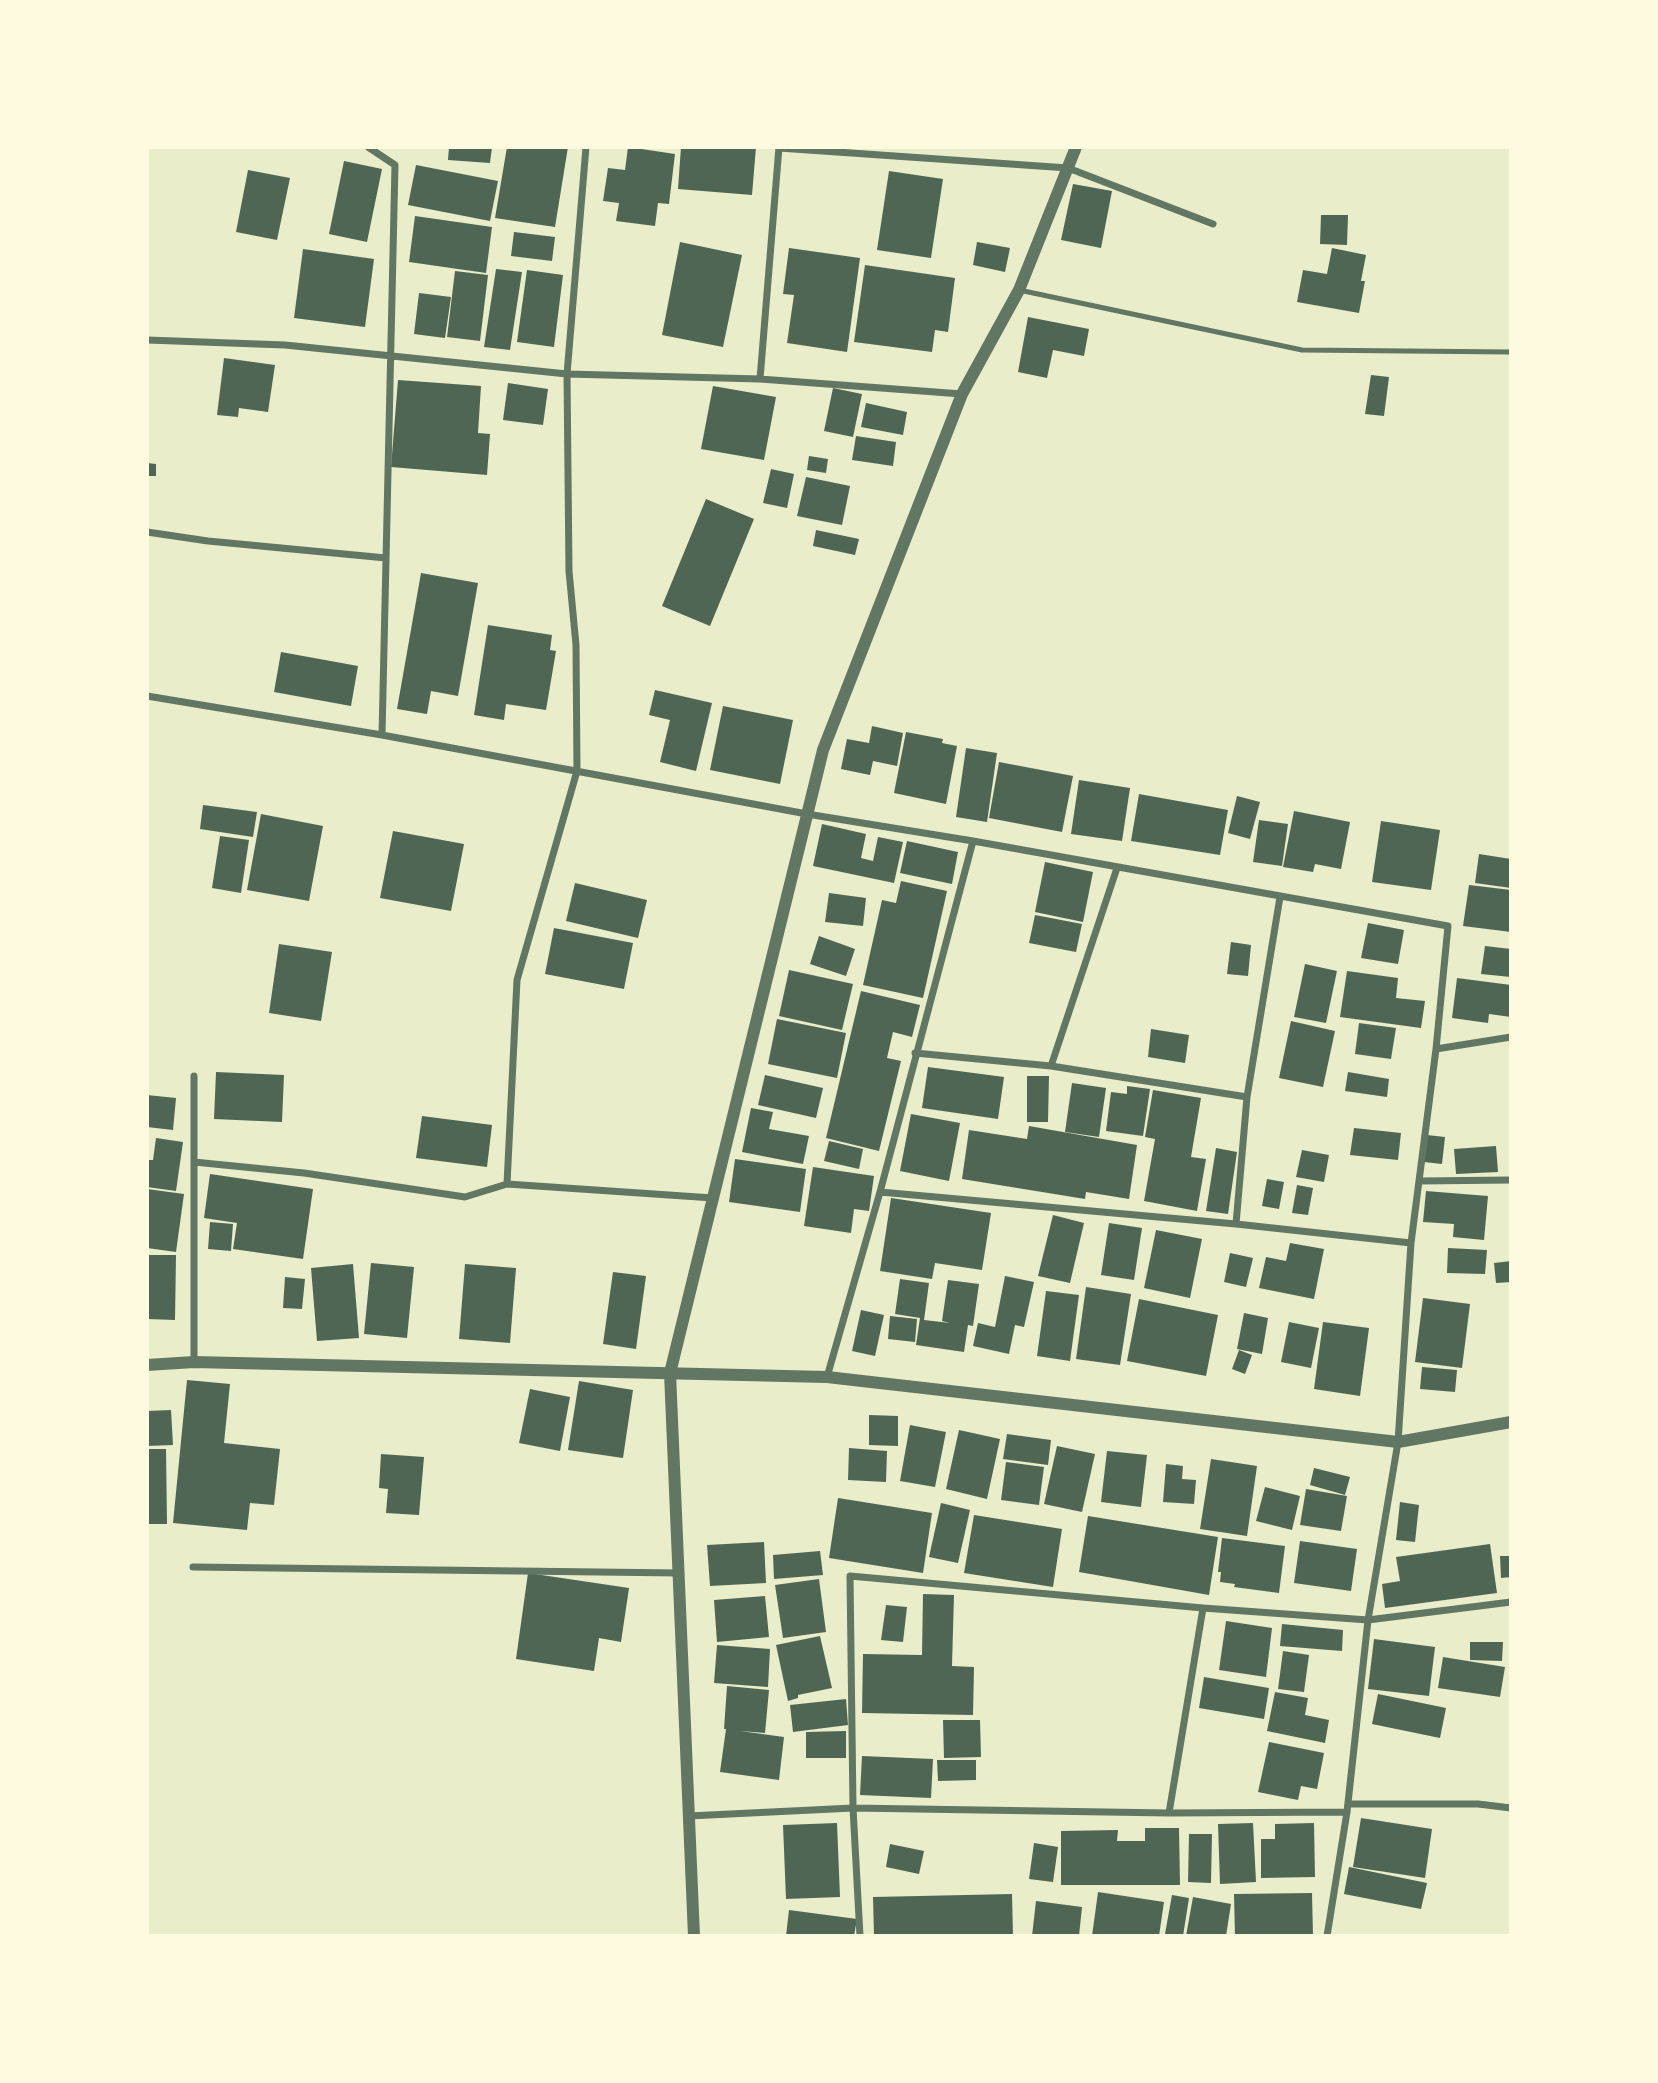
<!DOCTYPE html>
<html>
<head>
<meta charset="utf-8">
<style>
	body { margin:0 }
	#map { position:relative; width:1658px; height:2083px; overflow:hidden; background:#e9edc9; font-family:"Roboto Condensed",sans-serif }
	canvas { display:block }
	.frame { position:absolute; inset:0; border:149px solid #fefae0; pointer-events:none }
</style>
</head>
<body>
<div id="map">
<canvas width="1658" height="2083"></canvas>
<div class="frame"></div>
</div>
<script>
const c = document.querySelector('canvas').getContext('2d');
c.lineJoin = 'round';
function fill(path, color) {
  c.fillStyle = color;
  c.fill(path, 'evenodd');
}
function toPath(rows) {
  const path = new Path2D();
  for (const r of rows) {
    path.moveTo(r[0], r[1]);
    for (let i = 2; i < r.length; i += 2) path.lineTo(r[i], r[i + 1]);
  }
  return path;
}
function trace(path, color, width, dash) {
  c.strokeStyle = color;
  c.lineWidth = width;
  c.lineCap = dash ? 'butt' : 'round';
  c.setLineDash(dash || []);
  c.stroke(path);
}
const building = toPath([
	[449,147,492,147,490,163,448,160],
	[507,147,568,147,555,227,495,218],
	[628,147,675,154,669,204,658,203,655,226,616,221,619,203,603,201,608,168,625,170],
	[681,147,756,147,752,195,678,189],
	[344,161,382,169,367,242,329,234],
	[416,165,498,181,490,221,408,205],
	[248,170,290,178,277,240,236,232],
	[889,171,943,179,931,258,877,250],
	[1073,184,1112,191,1101,248,1061,240],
	[1321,215,1348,215,1347,245,1320,244],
	[415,216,492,227,486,273,409,262],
	[514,232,555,237,552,261,511,256],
	[680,242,742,255,723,347,662,335],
	[977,242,1010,248,1005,272,973,265],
	[789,248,860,258,847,352,787,343,794,295,783,294],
	[1332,248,1366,255,1361,281,1365,281,1359,313,1297,302,1303,270,1327,274],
	[303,249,374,259,365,327,294,318],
	[865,265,955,278,948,332,935,330,932,352,854,342],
	[496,269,522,272,510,350,484,347],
	[527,270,563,275,554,347,517,342],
	[455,271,488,275,480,341,447,337],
	[419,293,451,297,445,338,414,334],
	[1028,317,1089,329,1084,356,1053,350,1047,378,1018,372],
	[224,358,275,365,268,412,239,408,238,417,217,415],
	[1371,375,1389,377,1384,416,1365,414],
	[398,380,481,386,478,433,490,434,487,475,391,467],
	[508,383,548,389,543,425,503,420],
	[713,386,776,397,764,460,701,449],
	[833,388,862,394,853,437,824,431],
	[866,403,907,412,903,435,861,427],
	[856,436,896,442,893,466,852,460],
	[809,456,828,459,826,473,807,470],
	[147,463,156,464,156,476,147,476],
	[771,469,794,474,787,508,763,503],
	[806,477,850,486,842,525,797,516],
	[706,499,754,519,710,626,662,606],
	[816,530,859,539,855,555,813,546],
	[421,573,478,583,458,696,431,691,427,714,397,709],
	[488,625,552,635,550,650,556,651,546,710,506,704,504,720,474,715],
	[281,652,358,666,351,706,274,692],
	[655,690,712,703,696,771,660,762,670,720,649,715],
	[723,706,793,720,780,784,710,770],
	[872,726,903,733,897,766,873,761,870,775,841,769,847,739,869,743],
	[906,732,943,739,942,743,957,746,946,804,894,793],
	[966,748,997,753,987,822,956,817],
	[999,762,1073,776,1062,832,989,818],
	[1079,780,1130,788,1122,841,1071,834],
	[1139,794,1228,810,1220,855,1131,841],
	[1237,796,1260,802,1250,839,1228,833],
	[203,805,257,812,253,837,200,829],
	[1294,811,1350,822,1341,869,1315,864,1313,872,1283,867],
	[261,814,323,826,309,901,247,890],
	[1259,820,1288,824,1282,866,1253,862],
	[1381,821,1440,830,1431,890,1372,882],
	[822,824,866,834,861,858,873,861,878,837,903,842,894,883,813,866],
	[393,831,464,844,451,911,380,898],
	[220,836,249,840,241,893,212,888],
	[907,841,958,852,952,884,900,873],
	[1479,854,1511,859,1511,888,1475,883],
	[1045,862,1093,872,1083,922,1035,912],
	[901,881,947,891,923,998,863,985,882,900,896,903],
	[575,883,647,900,638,938,566,921],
	[1469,885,1511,890,1511,932,1463,926],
	[829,893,866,898,863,926,825,922],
	[1035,915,1082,924,1076,952,1029,943],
	[1368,923,1404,930,1398,964,1361,958],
	[554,928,633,943,624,989,545,974],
	[819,936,855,949,846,976,810,964],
	[1231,942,1251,945,1248,976,1227,974],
	[279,944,332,952,321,1021,269,1013],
	[1485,946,1511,949,1511,977,1481,974],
	[1305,964,1337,971,1326,1023,1294,1017],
	[789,970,853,984,842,1030,779,1016],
	[1347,971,1398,978,1396,998,1425,1001,1421,1028,1340,1017],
	[1457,978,1511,985,1511,1017,1489,1014,1488,1023,1452,1018],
	[861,991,920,1005,912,1037,893,1032,887,1058,901,1061,879,1151,826,1138],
	[777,1019,846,1033,837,1078,768,1064],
	[1291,1021,1335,1031,1323,1087,1279,1078],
	[1359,1023,1396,1028,1391,1059,1355,1054],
	[1151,1029,1189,1035,1185,1063,1148,1057],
	[928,1067,1004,1077,998,1119,922,1108],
	[216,1072,284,1075,282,1122,214,1119],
	[1348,1072,1389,1079,1387,1097,1345,1091],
	[765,1075,823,1088,816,1118,758,1105],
	[1027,1076,1049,1076,1048,1122,1027,1122],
	[1072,1083,1106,1088,1099,1137,1065,1132],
	[1127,1086,1150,1089,1143,1136,1106,1131,1111,1092,1127,1094],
	[1153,1090,1201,1098,1191,1157,1206,1159,1197,1211,1144,1201,1155,1139,1145,1137],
	[147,1095,176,1098,173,1130,147,1127],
	[751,1108,773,1112,769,1129,809,1136,803,1164,742,1152],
	[911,1114,960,1123,949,1181,900,1171],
	[422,1116,492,1125,487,1167,416,1158],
	[1029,1126,1137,1145,1129,1199,1086,1192,1085,1199,962,1179,969,1130,1027,1139],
	[1354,1128,1401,1133,1398,1160,1350,1155],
	[1427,1135,1445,1137,1442,1164,1424,1162],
	[156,1138,183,1142,176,1191,147,1187,147,1160,153,1160],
	[829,1141,863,1149,859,1169,824,1161],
	[1496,1146,1498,1172,1456,1174,1454,1149],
	[1216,1148,1237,1152,1228,1214,1206,1211],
	[1302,1150,1329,1155,1324,1182,1296,1177],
	[735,1159,806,1169,800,1212,729,1202],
	[813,1167,874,1176,869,1211,854,1209,851,1233,804,1226],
	[210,1174,313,1189,303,1259,233,1249,237,1223,204,1218],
	[1267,1179,1284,1182,1279,1209,1262,1206],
	[1297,1185,1313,1188,1308,1215,1292,1213],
	[147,1189,184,1194,176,1252,147,1248],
	[1426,1191,1488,1196,1484,1240,1453,1237,1454,1224,1423,1222],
	[891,1198,991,1213,982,1270,935,1263,932,1279,880,1271],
	[1053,1215,1084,1223,1070,1283,1038,1276],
	[210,1222,233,1224,231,1251,208,1249],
	[1109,1223,1142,1228,1134,1280,1101,1275],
	[1156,1230,1202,1239,1190,1298,1144,1288],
	[1290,1243,1324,1249,1314,1299,1259,1288,1266,1257,1286,1261],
	[1448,1248,1487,1250,1485,1274,1447,1273],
	[1230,1253,1253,1258,1246,1287,1224,1282],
	[147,1255,176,1255,175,1320,147,1319],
	[1511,1261,1511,1282,1496,1283,1494,1263],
	[371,1263,414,1267,407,1338,364,1334],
	[353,1264,359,1338,317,1341,311,1268],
	[465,1264,516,1268,510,1343,459,1339],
	[613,1272,646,1276,636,1349,603,1344],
	[1005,1276,1034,1282,1024,1327,1015,1325,1009,1354,973,1346,978,1323,995,1327],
	[285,1277,305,1279,302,1309,283,1308],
	[900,1279,929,1283,924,1320,950,1323,942,1321,948,1280,979,1284,973,1326,968,1325,964,1352,916,1345,920,1318,895,1314],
	[1086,1287,1131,1294,1120,1365,1076,1359],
	[1046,1291,1079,1295,1070,1361,1037,1356],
	[1423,1298,1470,1304,1462,1368,1415,1362],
	[1139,1299,1218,1315,1206,1376,1127,1361],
	[861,1310,884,1315,875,1356,852,1351],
	[1244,1313,1268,1318,1262,1354,1237,1349],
	[890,1316,917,1319,915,1342,888,1339],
	[1289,1322,1319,1328,1311,1368,1281,1362],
	[1323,1322,1369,1328,1360,1396,1314,1389],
	[1239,1350,1252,1355,1245,1374,1232,1369],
	[1422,1367,1457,1370,1455,1392,1420,1389],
	[187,1380,230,1384,224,1443,280,1449,274,1505,250,1503,247,1530,173,1523],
	[579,1381,633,1390,623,1458,568,1450],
	[530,1389,570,1397,560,1451,519,1443],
	[171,1410,173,1445,147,1446,147,1411],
	[869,1415,898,1416,898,1446,869,1445],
	[910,1425,946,1432,935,1487,900,1481],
	[959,1430,1000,1439,987,1499,946,1489],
	[1007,1434,1051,1440,1048,1465,1003,1459],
	[1057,1446,1095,1454,1082,1512,1044,1504],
	[849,1448,887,1451,886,1482,848,1480],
	[147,1449,166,1449,167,1524,147,1524],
	[1107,1451,1147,1455,1141,1507,1101,1502],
	[381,1454,424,1457,419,1515,386,1513,388,1489,379,1488],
	[1211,1459,1257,1466,1247,1536,1200,1529],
	[1006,1462,1044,1467,1039,1505,1001,1500],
	[1166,1464,1183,1466,1182,1479,1196,1480,1194,1504,1163,1502],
	[1314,1468,1350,1477,1345,1495,1310,1485],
	[1265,1487,1300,1496,1292,1530,1256,1521],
	[1306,1489,1347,1496,1341,1531,1300,1525],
	[838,1498,932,1513,923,1573,829,1558],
	[1400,1502,1419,1505,1415,1542,1396,1540],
	[941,1503,970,1510,958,1563,929,1557],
	[974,1515,1062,1529,1053,1587,964,1573],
	[1088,1516,1218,1537,1209,1595,1079,1572],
	[1222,1538,1285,1546,1279,1593,1234,1587,1235,1584,1220,1582,1221,1572,1218,1572],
	[1300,1541,1357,1549,1351,1591,1294,1583],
	[764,1542,766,1583,710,1586,707,1545],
	[1490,1544,1497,1593,1385,1608,1382,1584,1400,1581,1396,1557],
	[820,1551,823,1575,774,1579,773,1555],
	[1500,1556,1511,1556,1511,1577,1501,1578],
	[528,1573,629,1588,621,1642,599,1638,594,1671,516,1659],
	[819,1579,826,1632,783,1638,775,1585],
	[923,1594,954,1595,952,1666,974,1667,973,1715,862,1713,863,1654,922,1655],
	[765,1596,769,1637,717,1642,714,1600],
	[886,1605,907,1607,903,1642,881,1640],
	[1226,1621,1272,1628,1266,1677,1219,1670],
	[1282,1624,1343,1630,1342,1651,1280,1646],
	[820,1636,832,1688,798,1695,798,1698,788,1701,776,1645],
	[1374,1639,1435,1647,1429,1696,1368,1689],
	[1470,1642,1503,1642,1502,1661,1470,1660],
	[717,1645,770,1649,768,1687,714,1683],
	[1283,1651,1309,1655,1304,1692,1278,1689],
	[1443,1657,1505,1667,1500,1697,1438,1688],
	[1204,1677,1269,1688,1264,1719,1199,1708],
	[727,1686,769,1690,765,1733,740,1731,784,1737,779,1780,720,1772,726,1729,724,1729],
	[1275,1692,1308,1698,1305,1715,1329,1720,1325,1743,1267,1731],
	[1378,1694,1446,1708,1440,1738,1372,1724],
	[846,1699,848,1725,793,1732,790,1705],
	[943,1720,980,1720,981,1757,944,1758],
	[846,1731,846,1758,806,1758,806,1732],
	[1269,1742,1324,1753,1317,1789,1301,1786,1298,1800,1258,1792],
	[862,1756,933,1759,931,1798,860,1795],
	[937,1760,976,1760,976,1780,938,1781],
	[1361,1818,1432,1829,1425,1878,1353,1867],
	[837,1823,840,1897,786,1899,783,1825],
	[1253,1823,1256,1882,1220,1884,1218,1824],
	[1314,1823,1315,1877,1261,1878,1261,1839,1275,1839,1275,1824],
	[1145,1828,1179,1828,1180,1885,1061,1885,1061,1831,1118,1830,1117,1841,1145,1841],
	[1189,1834,1212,1834,1211,1883,1188,1882],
	[1034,1843,1058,1847,1053,1882,1029,1879],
	[890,1844,924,1851,919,1874,886,1867],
	[1349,1867,1427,1883,1421,1909,1344,1894],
	[1098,1892,1164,1902,1159,1936,1092,1936],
	[1312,1893,1313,1936,1235,1936,1234,1894],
	[1012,1894,1013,1936,874,1936,873,1897],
	[1172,1895,1189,1898,1183,1936,1165,1934],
	[1193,1897,1231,1904,1226,1936,1186,1936],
	[1036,1901,1082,1907,1079,1936,1032,1936],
	[789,1910,857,1919,854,1936,786,1936]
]);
const service = toPath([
	[1019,290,1302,350,1511,352]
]);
const minor = toPath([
	[368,147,395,165,382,735,807,814,973,841,1448,926,1436,1049,1411,1243,1398,1442,1368,1620,1347,1812,1169,1813,853,1808,689,1816],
	[779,148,1068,168,1213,224],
	[147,340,285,345,567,374,760,379,962,394],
	[760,379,779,147],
	[147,532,208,541,386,558],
	[147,696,382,735],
	[1436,1049,1511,1037],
	[915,1053,1051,1066,1247,1097],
	[1051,1066,1117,868],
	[194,1076,194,1362],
	[194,1162,304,1173,465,1197,507,1184,713,1198],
	[1419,1181,1511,1180],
	[507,1184,517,980,577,771,576,645,569,571,567,374,586,147],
	[880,1192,1236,1224,1411,1243],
	[1236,1224,1247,1097,1280,897],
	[827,1377,880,1192,973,841],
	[193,1567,679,1573],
	[1203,1608,1368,1620,1511,1602],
	[1348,1804,1478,1804,1511,1808],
	[860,1936,853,1808,850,1576,1203,1608,1169,1813],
	[1327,1936,1347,1812]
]);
const tertiary = toPath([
	[147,1365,194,1362,827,1377,1398,1442,1511,1422],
	[694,1936,670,1373,823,750,962,394,1019,290,1076,147]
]);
fill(building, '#4f6655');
trace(service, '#617663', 5);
trace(minor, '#617663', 7);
trace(tertiary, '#617663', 12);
</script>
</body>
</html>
